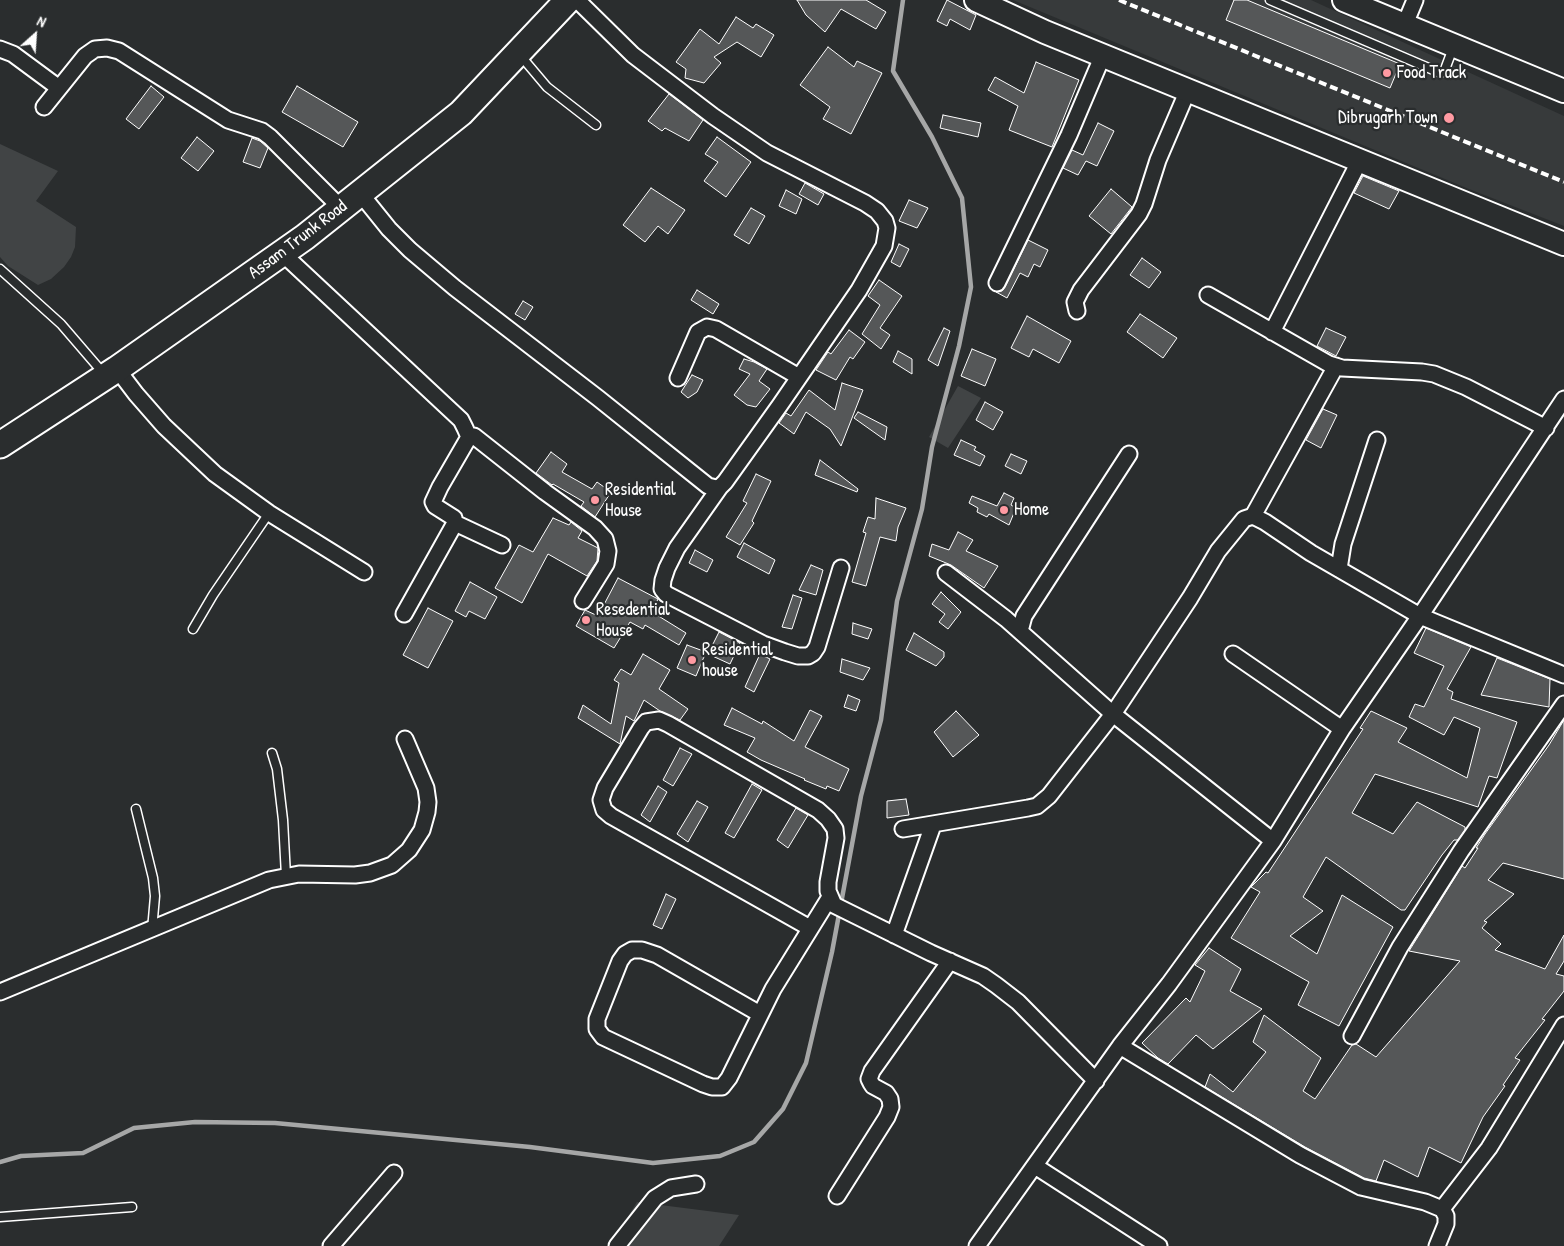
<!DOCTYPE html>
<html>
<head>
<meta charset="utf-8">
<style>
	body { margin:0 }
	#map { position:relative; width:1564px; height:1246px; overflow:hidden; background:#2a2d2e; font-family:"Patrick Hand",sans-serif }
	canvas { display:block }
	.north { position:absolute; left:10px; top:10px; width:50px; height:50px; -webkit-text-stroke:4px #2a2d2e; paint-order:stroke; rotate:26deg; font-size:14px; font-weight:700; line-height:20px; text-align:center; color:#fff }
	.north::after { content:''; display:block; margin:auto; width:18px; height:22px; background:#fff; clip-path:polygon(50% 0,100% 100%,50% 72%,0 100%) }
</style>
</head>
<body>
<div id="map">
<canvas width="1564" height="1246"></canvas>
<div class="north">N</div>
</div>
<script>
const c = document.querySelector('canvas').getContext('2d');
c.lineJoin = 'round';
function fill(path, color) {
  c.fillStyle = color;
  c.fill(path, 'evenodd');
}
function toPath(rows) {
  const path = new Path2D();
  for (const r of rows) {
    path.moveTo(r[0], r[1]);
    for (let i = 2; i < r.length; i += 2) path.lineTo(r[i], r[i + 1]);
  }
  return path;
}
function trace(path, color, width, dash) {
  c.strokeStyle = color;
  c.lineWidth = width;
  c.lineCap = dash ? 'butt' : 'round';
  c.setLineDash(dash || []);
  c.stroke(path);
}
function write(font, color, halo, rows, align = 'center') {
  c.font = font + ' "Patrick Hand",sans-serif';
  c.lineWidth = 4.5;
  c.setLineDash([]);
  c.textBaseline = 'middle';
  c.strokeStyle = halo;
  c.fillStyle = color;
  for (const [text, x, y, turn = 0] of rows) {
    c.save();
    c.translate(x, y);
    c.rotate((+turn || 0) * Math.PI / 180);
    c.textAlign = isNaN(turn) ? turn : align;
    if (halo) c.strokeText(text, 0, 0);
    c.fillText(text, 0, 0);
    c.restore();
  }
}
const built = toPath([
	[1013,0,1311,0,1564,116,1564,226,1469,189]
]);
const green = toPath([
	[0,144,58,171,36,201,76,227,75,247,71,257,64,267,51,279,38,285,8,266,0,257],
	[958,386,981,398,948,448,929,437],
	[637,1202,739,1215,719,1246,610,1246]
]);
const stream = toPath([
	[0,1162,21,1156,83,1153,134,1128,195,1122,275,1123,530,1147,653,1163,720,1156,754,1142,783,1109,806,1063,832,952,861,796,881,720,897,601,922,509,932,447,959,346,971,287,962,198,932,137,893,71,903,0]
]);
const building = toPath([
	[797,0,866,0,886,12,876,29,841,9,825,32,806,15,797,0],
	[947,0,976,15,970,30,950,19,947,26,937,21,947,0],
	[1234,0,1247,0,1400,64,1390,88,1226,20,1234,0],
	[736,17,753,28,756,24,774,35,761,57,737,42,714,57,721,63,704,83,685,78,686,69,676,62,700,29,719,44,736,17],
	[828,47,854,67,857,61,882,73,851,134,823,119,830,107,800,85,828,47],
	[1036,62,1079,80,1052,147,1009,130,1018,106,988,90,995,77,1024,93,1036,62],
	[151,86,164,97,139,129,126,119,151,86],
	[297,86,358,122,343,147,282,112,297,86],
	[669,94,703,120,689,141,665,128,662,131,648,121,669,94],
	[943,115,981,123,978,137,940,128,943,115],
	[1098,123,1114,131,1097,166,1086,161,1078,175,1063,168,1072,150,1083,155,1098,123],
	[197,137,214,151,198,171,181,158,197,137],
	[717,137,751,162,726,197,704,181,718,162,705,154,717,137],
	[252,138,260,141,268,148,260,168,243,162,252,138],
	[1363,176,1399,191,1389,209,1354,193,1363,176],
	[805,183,824,194,818,205,799,194,805,183],
	[651,188,685,210,668,234,658,226,645,242,623,225,651,188],
	[1111,189,1132,207,1111,234,1089,216,1111,189],
	[786,190,802,199,796,214,779,206,786,190],
	[909,200,928,208,917,228,899,221,909,200],
	[751,208,765,216,749,244,734,235,751,208],
	[1028,240,1048,250,1040,267,1034,264,1028,277,1020,273,1007,298,996,292,1002,291,1005,287,1028,240],
	[899,244,909,249,900,267,891,262,899,244],
	[1142,258,1161,272,1149,288,1130,275,1142,258],
	[879,280,902,296,880,328,890,335,881,349,862,334,880,305,868,296,879,280],
	[697,290,719,304,713,314,691,300,697,290],
	[523,301,533,307,525,320,515,314,523,301],
	[1140,314,1177,338,1163,358,1127,332,1140,314],
	[1027,316,1071,341,1059,363,1033,349,1029,357,1011,348,1027,316],
	[944,328,950,331,938,366,928,360,944,328],
	[1326,328,1346,337,1336,356,1317,346,1326,328],
	[849,330,865,342,853,359,850,357,836,380,816,370,828,352,831,354,849,330],
	[972,349,996,359,985,386,961,376,972,349],
	[898,351,912,359,912,374,893,362,898,351],
	[744,359,754,362,767,369,759,381,770,389,756,407,747,405,734,395,750,374,739,369,744,359],
	[692,375,703,380,697,392,688,398,681,392,692,375],
	[842,383,863,390,841,446,830,429,806,412,794,434,779,423,786,413,791,416,809,390,835,410,842,383],
	[985,402,1003,412,993,430,976,420,985,402],
	[1323,409,1337,415,1321,448,1306,440,1323,409],
	[858,412,887,427,885,440,854,418,858,412],
	[961,440,976,447,974,450,985,456,980,466,954,455,961,440],
	[551,452,567,464,562,472,592,489,597,482,611,492,595,517,581,506,584,502,553,484,552,485,536,473,551,452],
	[1011,454,1027,461,1021,474,1005,466,1011,454],
	[820,460,858,489,857,492,815,475,820,460],
	[756,474,771,481,752,521,754,523,740,545,726,537,747,503,743,501,756,474],
	[1004,493,1014,498,1011,505,1016,508,1009,525,989,514,987,517,977,512,978,508,969,503,972,496,997,506,1004,493],
	[876,498,906,508,898,527,896,541,880,537,866,586,852,582,866,533,863,532,868,517,875,519,876,498],
	[553,518,569,525,571,522,582,531,578,538,598,548,597,561,587,576,548,554,522,603,495,588,519,545,533,552,553,518],
	[958,532,973,540,966,551,998,566,984,588,951,565,929,556,932,544,949,550,958,532],
	[744,543,775,560,769,574,737,557,744,543],
	[695,550,713,560,707,572,689,563,695,550],
	[811,565,823,570,816,595,799,590,811,565],
	[618,578,658,599,652,612,686,633,679,645,645,625,643,629,630,622,614,648,576,626,585,610,598,616,618,578],
	[470,582,497,597,485,619,469,611,466,617,455,611,470,582],
	[941,592,961,612,948,629,939,622,945,614,932,604,941,592],
	[793,595,802,598,792,629,782,627,793,595],
	[428,608,453,621,428,668,403,655,428,608],
	[853,623,872,629,868,639,852,634,853,623],
	[1426,628,1471,647,1447,689,1453,692,1451,699,1517,722,1497,778,1489,776,1478,807,1375,774,1352,813,1393,834,1417,802,1465,827,1465,830,1458,840,1454,840,1442,855,1405,910,1401,910,1326,857,1303,897,1323,911,1290,936,1317,954,1342,895,1393,927,1339,1026,1298,1005,1309,982,1231,938,1260,892,1251,887,1266,872,1268,873,1363,729,1360,728,1371,711,1407,728,1398,742,1467,778,1480,728,1454,717,1444,735,1409,717,1415,704,1424,707,1444,666,1414,653,1426,628],
	[719,632,740,643,730,664,708,654,719,632],
	[914,633,944,652,944,657,936,666,906,650,914,633],
	[687,645,706,652,696,676,677,668,687,645],
	[643,654,670,670,659,689,688,709,680,720,660,711,644,700,634,721,626,716,620,744,578,718,583,705,611,724,619,683,614,680,621,669,631,675,643,654],
	[760,654,770,659,754,692,745,687,760,654],
	[1497,658,1550,679,1549,707,1481,695,1497,658],
	[842,659,870,668,863,680,840,672,842,659],
	[848,695,860,700,856,711,844,707,848,695],
	[732,708,762,724,763,721,794,741,810,710,822,716,805,747,849,769,839,791,827,786,826,789,804,780,805,779,761,760,747,752,755,738,724,725,732,708],
	[956,711,979,735,953,757,934,732,956,711],
	[1564,720,1564,879,1503,863,1488,880,1514,894,1484,921,1487,922,1482,928,1501,944,1495,950,1545,969,1564,935,1564,961,1556,974,1564,976,1564,991,1542,1019,1545,1020,1515,1058,1520,1060,1503,1085,1505,1086,1483,1117,1461,1163,1429,1147,1418,1177,1384,1160,1376,1181,1364,1178,1305,1147,1205,1087,1210,1074,1233,1092,1266,1052,1253,1042,1264,1015,1321,1058,1303,1091,1315,1099,1352,1045,1356,1044,1376,1057,1460,961,1409,951,1462,866,1465,868,1478,848,1476,848,1485,834,1549,745,1564,720],
	[680,748,692,754,673,786,663,780,680,748],
	[752,784,762,790,734,838,725,833,752,784],
	[658,786,667,792,650,822,641,815,658,786],
	[906,799,909,815,887,818,887,801,906,799],
	[697,801,708,807,688,842,677,834,697,801],
	[796,808,808,815,788,848,777,840,796,808],
	[666,894,676,899,662,929,653,925,666,894],
	[1209,948,1241,969,1230,991,1262,1009,1213,1049,1196,1035,1168,1064,1158,1058,1142,1043,1186,998,1190,1002,1205,971,1195,965,1209,948]
]);
const lane = toPath([
	[1270,0,1438,72,1444,72,1453,48],
	[520,55,547,87,596,125],
	[0,269,61,324,104,374],
	[193,629,213,595,269,513],
	[272,753,277,769,283,820,286,876],
	[136,809,153,878,155,896,152,930],
	[0,1217,132,1207]
]);
const street = toPath([
	[1405,24,1415,0],
	[0,49,13,54,59,88],
	[44,107,85,56,95,49,107,48,119,51,228,120,262,131,270,137,341,208],
	[360,193,389,229,410,250,455,288,598,398,708,486,716,488,720,487,725,482,780,405,859,290,884,246,887,228,885,221,877,211,865,203,767,153,713,116,633,55,577,0],
	[282,253,461,420,465,428,469,437,440,487,433,502,435,506,454,518,455,523,404,614],
	[997,283,1069,135,1103,55],
	[1208,295,1329,364,1342,368,1422,372,1434,374,1466,387,1546,428],
	[1077,311,1075,302,1081,290,1139,214,1144,204,1158,160,1188,90],
	[1272,332,1360,160],
	[117,369,136,394,164,426,215,474,269,513,364,572],
	[678,378,698,332,707,327,716,329,799,377],
	[469,437,474,436,545,492,595,528,605,539,608,551,606,564,583,601],
	[720,487,677,548,667,568,663,580,662,589,666,594,763,644,785,652,798,656,808,656,813,653,817,647,841,568],
	[1253,516,1336,366],
	[455,523,502,545],
	[1339,569,1343,544,1377,440],
	[946,573,1006,619,1113,714,1273,841],
	[1020,631,1024,616,1129,454],
	[1233,654,1342,729],
	[903,829,1028,808,1037,806,1049,796,1113,714,1190,598,1218,551,1244,519,1253,516,1265,522,1311,553,1420,616,1564,675],
	[810,928,611,816,604,810,601,800,605,788,641,728,646,722,659,720,668,724,818,810,828,819,835,829,836,838,828,882,828,891,834,905,931,953,983,976,996,985,1018,1002,1096,1081],
	[894,935,933,825],
	[0,992,269,880,299,874,355,875,370,873,392,865,409,850,422,830,427,812,428,802,426,788,405,739],
	[760,1014,657,955,642,950,632,950,625,954,620,961,597,1019,597,1029,603,1037,703,1084,712,1087,722,1087,729,1078,773,989,830,897],
	[1352,1036,1400,947,1461,851,1564,704],
	[1120,1046,1300,1155,1361,1187,1425,1202,1442,1209,1446,1216,1446,1224,1437,1246],
	[1035,1166,1159,1246],
	[837,1196,887,1117,891,1107,890,1099,886,1093,873,1086,871,1083,869,1079,872,1071,950,961],
	[1442,1209,1489,1148,1564,1025],
	[331,1246,394,1173],
	[617,1246,655,1198,671,1188,696,1184],
	[977,1246,1120,1046,1169,984,1273,841,1342,729,1420,616,1564,399]
]);
const secondary = toPath([
	[976,0,1045,32,1564,244],
	[1344,0,1564,91]
]);
const primary = toPath([
	[0,445,117,369,305,237,461,113,568,0]
]);
const rail = toPath([
	[1119,0,1564,182]
]);
const markers = [
	[1387,73,5,"#ff9aa2"],
	[1449,118,6,"#ff9aa2"],
	[595,500,5,"#ff9aa2"],
	[1004,510,5,"#ff9aa2"],
	[586,620,5,"#ff9aa2"],
	[692,660,5,"#ff9aa2"]
];
const poiNames = [
	["Food Track",1397,73],
	["Dibrugarh Town",1438,118,"right"],
	["Residential",605,490],
	["House",605,511],
	["Home",1014,510],
	["Resedential",596,610],
	["House",596,631],
	["Residential",702,650],
	["house",702,671]
];
const streetNames = [
	["Assam Trunk Road",298,240,-37]
];
fill(built, '#373a3b');
fill(green, '#414445');
trace(stream, '#a6a7a7', 4.5);
fill(building, '#555758');
trace(building, '#fff', 1);
trace(lane, '#fff', 11);
trace(street, '#fff', 19);
trace(secondary, '#fff', 26);
trace(primary, '#fff', 29);
trace(lane, '#2a2d2e', 8);
trace(street, '#2a2d2e', 15);
trace(secondary, '#2a2d2e', 22);
trace(primary, '#2a2d2e', 25);
trace(rail, '#fff', 4, [8, 4]);
for (const [x, y, r, color] of markers) {
  const dot = new Path2D();
  dot.arc(x, y, r, 0, 2 * Math.PI);
  c.fillStyle = color;
  c.fill(dot);
  trace(dot, '#2a2d2e', 2);
}
write('18px', '#fff', '#2a2d2e', poiNames, 'left');
write('18px', '#fff', '#2a2d2e', streetNames);
</script>
</body>
</html>
